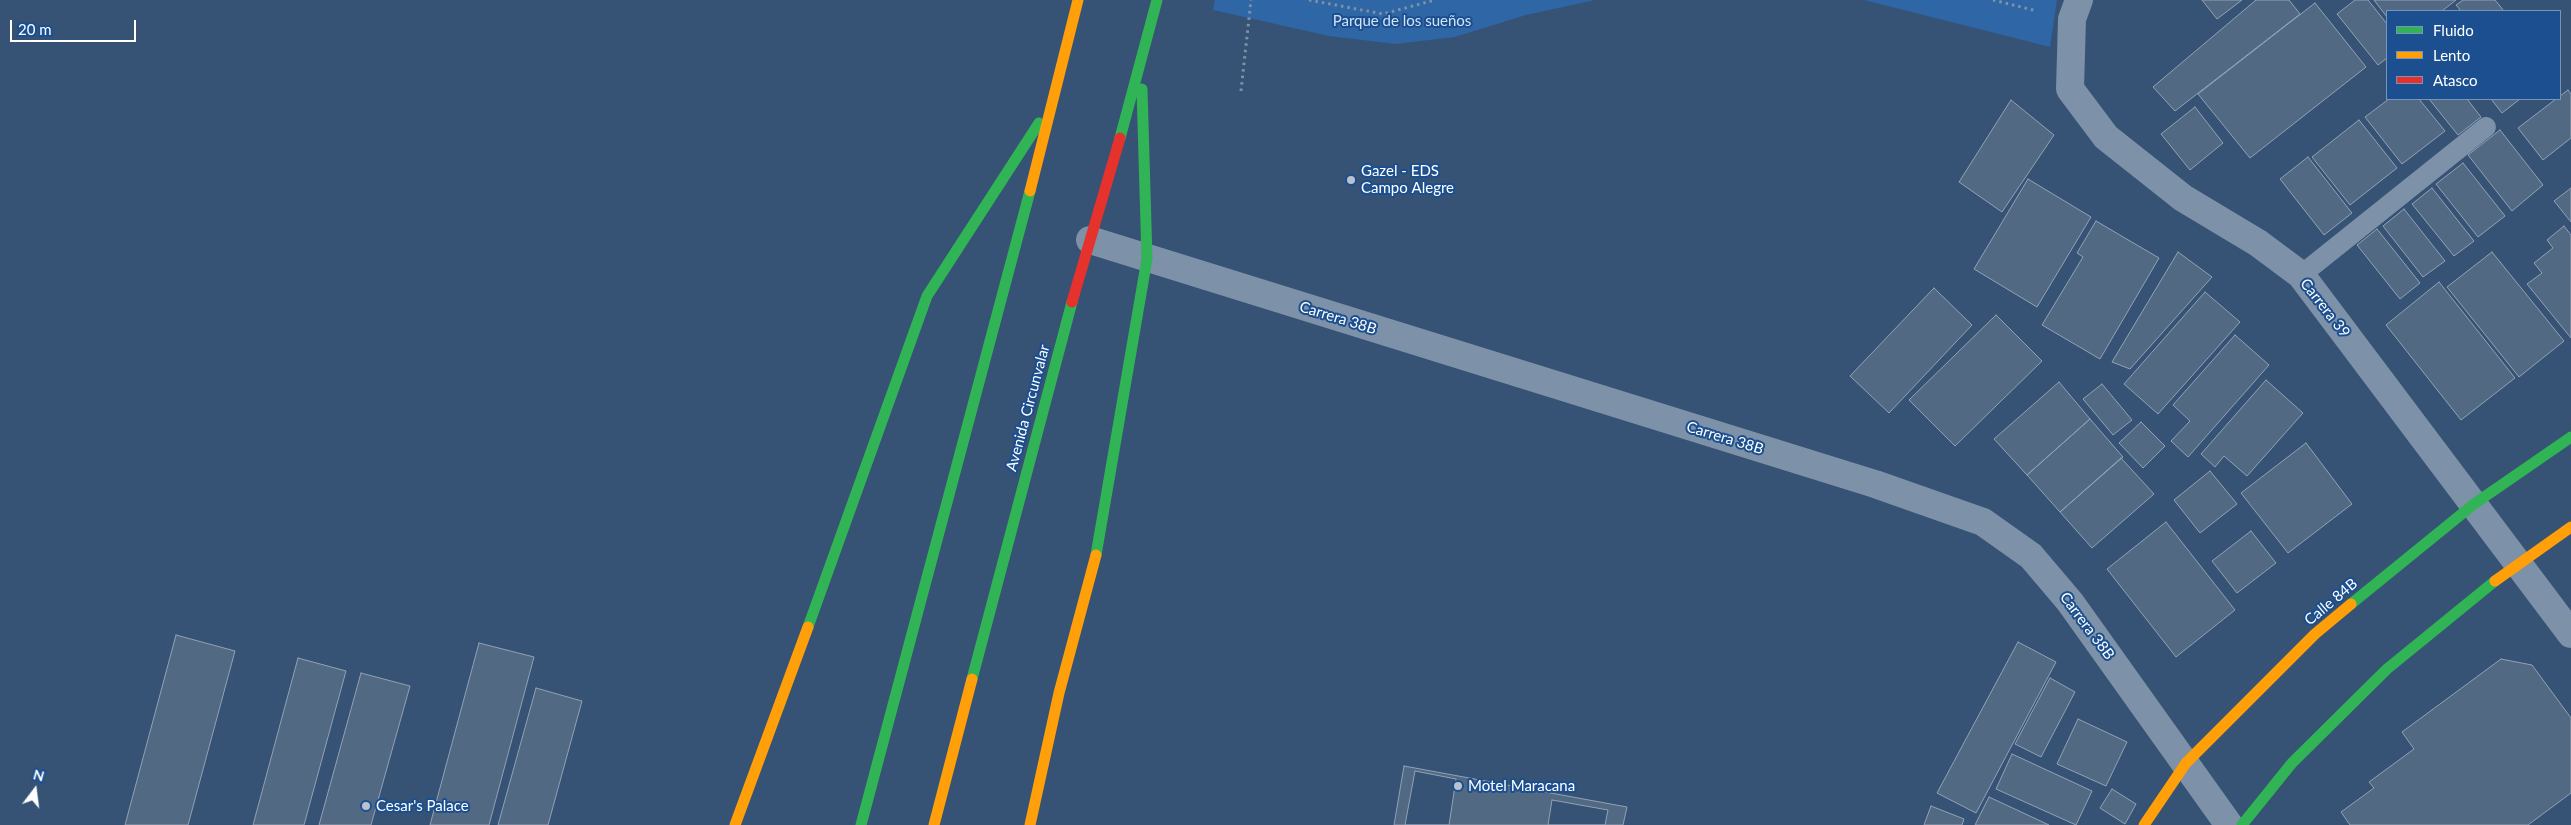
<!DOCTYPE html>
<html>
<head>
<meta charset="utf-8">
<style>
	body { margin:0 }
	#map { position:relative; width:2571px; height:825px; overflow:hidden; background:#365274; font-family:Lato,sans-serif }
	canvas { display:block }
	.legend { position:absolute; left:2386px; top:10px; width:175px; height:90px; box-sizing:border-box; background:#1b4f8f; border:1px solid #7695bc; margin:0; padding:6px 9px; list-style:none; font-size:15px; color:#fff }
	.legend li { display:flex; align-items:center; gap:10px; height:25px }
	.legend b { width:25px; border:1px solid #7695bc }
	.north { position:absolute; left:10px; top:765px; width:50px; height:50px; -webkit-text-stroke:4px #1b4f8f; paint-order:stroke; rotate:15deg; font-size:14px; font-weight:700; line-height:20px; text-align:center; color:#fff }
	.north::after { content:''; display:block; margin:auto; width:18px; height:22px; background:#fff; clip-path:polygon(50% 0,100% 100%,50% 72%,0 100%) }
	.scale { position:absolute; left:10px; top:20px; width:126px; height:22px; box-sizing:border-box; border:2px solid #fff; border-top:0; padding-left:6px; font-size:15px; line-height:18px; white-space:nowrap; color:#fff; -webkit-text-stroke:4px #1b4f8f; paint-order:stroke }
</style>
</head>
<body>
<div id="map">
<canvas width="2571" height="825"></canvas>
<ul class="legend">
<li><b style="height:6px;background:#30b455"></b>Fluido</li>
<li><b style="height:6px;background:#ff9f0a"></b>Lento</li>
<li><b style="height:6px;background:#e5322d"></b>Atasco</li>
</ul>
<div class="north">N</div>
<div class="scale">20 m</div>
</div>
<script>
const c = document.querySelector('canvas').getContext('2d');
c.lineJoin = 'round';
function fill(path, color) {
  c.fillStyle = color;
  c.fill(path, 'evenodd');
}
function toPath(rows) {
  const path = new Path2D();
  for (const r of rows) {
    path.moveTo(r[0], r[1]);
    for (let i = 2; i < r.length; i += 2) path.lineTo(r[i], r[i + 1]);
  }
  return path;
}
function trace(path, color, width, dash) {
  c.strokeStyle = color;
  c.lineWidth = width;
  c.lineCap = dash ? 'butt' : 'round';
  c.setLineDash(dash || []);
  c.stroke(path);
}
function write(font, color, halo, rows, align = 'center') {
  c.font = font + ' Lato,sans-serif';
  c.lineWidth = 4;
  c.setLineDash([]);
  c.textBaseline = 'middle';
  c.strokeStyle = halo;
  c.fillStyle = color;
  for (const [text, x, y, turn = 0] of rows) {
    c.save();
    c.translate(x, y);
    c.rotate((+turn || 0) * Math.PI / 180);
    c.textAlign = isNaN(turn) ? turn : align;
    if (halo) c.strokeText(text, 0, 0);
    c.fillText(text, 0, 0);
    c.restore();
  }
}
const green = toPath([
	[1215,0,1595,0,1526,15,1455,37,1395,44,1329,36,1213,10],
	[1864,0,2057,0,2050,47]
]);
const building = toPath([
	[2202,0,2242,0,2217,19,2202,0],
	[2256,0,2289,0,2300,14,2175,111,2153,87,2256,0],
	[2355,0,2368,0,2387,24,2387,58,2378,65,2337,14,2355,0],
	[2374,0,2456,0,2442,11,2387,11,2387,17,2374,0],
	[2463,0,2495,0,2504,11,2461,11,2456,5,2463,0],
	[2315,3,2366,67,2250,158,2198,94,2315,3],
	[2568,90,2571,94,2571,138,2543,160,2518,128,2556,99,2560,99,2560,96,2568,90],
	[2389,99,2419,99,2445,131,2402,164,2365,117,2389,99],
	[2429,99,2467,99,2481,117,2458,135,2429,99],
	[2491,99,2520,99,2502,113,2491,99],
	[2011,100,2054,135,2002,212,1959,182,2011,100],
	[2195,107,2223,143,2190,170,2161,134,2195,107],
	[2359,120,2397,168,2350,205,2312,157,2359,120],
	[2500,130,2543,185,2512,211,2468,155,2500,130],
	[2308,157,2352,213,2324,235,2280,179,2308,157],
	[2463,163,2505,216,2478,237,2436,184,2463,163],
	[2028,179,2091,217,2037,307,1974,269,2028,179],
	[2432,188,2474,241,2454,256,2412,204,2432,188],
	[2571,188,2571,222,2554,201,2571,188],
	[2404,209,2445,261,2423,277,2383,226,2404,209],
	[2096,221,2159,258,2100,359,2042,325,2083,257,2077,253,2096,221],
	[2564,226,2571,235,2571,338,2527,284,2542,273,2534,263,2553,248,2547,240,2564,226],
	[2377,229,2420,283,2400,299,2357,245,2377,229],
	[2178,252,2212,277,2130,369,2112,362,2178,252],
	[2492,252,2564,341,2519,377,2447,287,2492,252],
	[2439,282,2515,378,2461,420,2386,325,2439,282],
	[1934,288,1972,325,1889,413,1850,376,1934,288],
	[2205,292,2240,322,2158,414,2124,384,2205,292],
	[1996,315,2042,361,1955,446,1909,400,1996,315],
	[2235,335,2269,365,2188,457,2171,441,2190,421,2173,405,2235,335],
	[2266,380,2303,413,2247,476,2224,456,2215,467,2201,454,2266,380],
	[2059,382,2090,419,2027,475,1994,439,2059,382],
	[2102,384,2132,420,2113,435,2083,399,2102,384],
	[2090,419,2123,457,2060,512,2027,475,2090,419],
	[2141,422,2165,446,2143,468,2119,443,2141,422],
	[2306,443,2352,504,2288,553,2241,493,2306,443],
	[2121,458,2154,494,2092,548,2060,512,2121,458],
	[2210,471,2237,504,2200,533,2174,500,2210,471],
	[2166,522,2235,610,2176,657,2107,569,2166,522],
	[2251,531,2276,563,2237,593,2212,561,2251,531],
	[176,635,235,651,188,825,125,825,176,635],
	[2018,642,2056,662,1976,813,1937,793,2018,642],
	[479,643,534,657,489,825,430,825,479,643],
	[298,658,346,671,304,825,253,825,298,658],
	[2501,659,2532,665,2571,718,2571,793,2528,825,2350,825,2341,812,2374,788,2369,782,2414,749,2402,732,2501,659],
	[361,673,410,686,371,825,319,825,361,673],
	[2050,678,2075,692,2041,757,2015,744,2050,678],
	[536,688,582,701,548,825,498,825,536,688],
	[2078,719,2127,742,2106,786,2057,764,2078,719],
	[2012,754,2092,791,2076,825,1996,789,2012,754],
	[1404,766,1627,807,1623,825,1394,825,1404,766],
	[1415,771,1456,779,1449,825,1405,825,1415,771],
	[2112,789,2136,804,2125,824,2100,808,2112,789],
	[1989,797,2049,825,1975,825,1989,797],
	[1552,800,1608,810,1605,825,1548,825,1552,800],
	[1931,806,1964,819,1962,825,1924,825,1931,806]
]);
const path = toPath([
	[1309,0,1383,14,1435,0],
	[1993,0,2037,11],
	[1241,91,1251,0]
]);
const lane = toPath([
	[2301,275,2486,127]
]);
const street = toPath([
	[2079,0,2072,19,2070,89,2106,137,2183,198,2258,243,2301,275,2571,634],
	[1090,240,1875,484,1983,522,2031,556,2070,602,2229,825]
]);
const fast = toPath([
	[1120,138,1157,0],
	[1096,555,1147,259,1142,89],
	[2351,604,2474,504,2571,437],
	[808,627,927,296,1039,123],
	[972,679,1072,302],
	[861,825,1030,191],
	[2242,825,2292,763,2387,669,2495,581]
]);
const slow = toPath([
	[1030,191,1078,0],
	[2495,581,2571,527],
	[735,825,808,627],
	[934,825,972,679],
	[1030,825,1059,693,1096,555],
	[2144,825,2186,763,2315,634,2351,604]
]);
const jam = toPath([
	[1072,302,1120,138]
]);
const markers = [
	[1351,180,5,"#b9c2ce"],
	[1458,786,5,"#b9c2ce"],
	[366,806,5,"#b9c2ce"]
];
const parkNames = [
	["Parque de los sueños",1402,21]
];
const poiNames = [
	["Gazel - EDS",1361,171],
	["Campo Alegre",1361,188],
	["Motel Maracana",1468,786],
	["Cesar's Palace",376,806]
];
const streetNames = [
	["Carrera 39",2325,308,52],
	["Carrera 38B",1338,318,17],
	["Avenida Circunvalar",1028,408,-75],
	["Carrera 38B",1725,438,17],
	["Calle 84B",2331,602,-40],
	["Carrera 38B",2087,626,53]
];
fill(green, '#2f66a5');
fill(building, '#526984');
trace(building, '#92a2b6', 1);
trace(path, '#7d92a8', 3, [2.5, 4]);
trace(lane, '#7d92a8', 20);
trace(street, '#7d92a8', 28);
trace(fast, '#30b455', 11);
trace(slow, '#ff9f0a', 11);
trace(jam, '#e5322d', 11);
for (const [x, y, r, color] of markers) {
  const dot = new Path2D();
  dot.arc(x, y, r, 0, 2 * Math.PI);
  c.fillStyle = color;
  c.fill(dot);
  trace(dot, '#1b4f8f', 2);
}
write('15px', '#cfe3fa', '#1b4f8f', parkNames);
write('15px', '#fff', '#1b4f8f', poiNames, 'left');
write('15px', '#fff', '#1b4f8f', streetNames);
</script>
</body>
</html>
